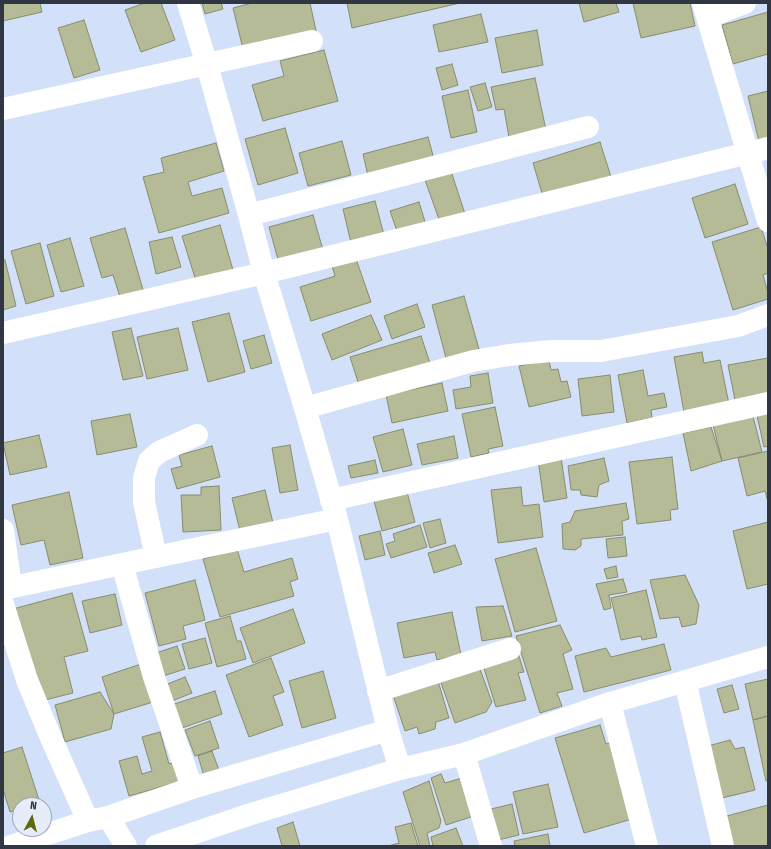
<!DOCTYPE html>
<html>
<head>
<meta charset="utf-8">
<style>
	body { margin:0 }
	#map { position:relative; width:771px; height:849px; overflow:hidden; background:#d2e0fa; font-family:"Fira Sans Condensed",sans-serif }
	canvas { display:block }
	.frame { position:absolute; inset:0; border:4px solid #303743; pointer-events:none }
	.north { position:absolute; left:12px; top:797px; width:40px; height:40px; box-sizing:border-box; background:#e6edfa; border:1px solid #9da4b1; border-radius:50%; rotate:7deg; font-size:11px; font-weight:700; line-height:16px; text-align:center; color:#303743 }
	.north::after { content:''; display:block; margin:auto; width:14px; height:18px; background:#60690b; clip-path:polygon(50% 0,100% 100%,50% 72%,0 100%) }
</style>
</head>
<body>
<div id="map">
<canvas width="771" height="849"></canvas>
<div class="frame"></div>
<div class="north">N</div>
</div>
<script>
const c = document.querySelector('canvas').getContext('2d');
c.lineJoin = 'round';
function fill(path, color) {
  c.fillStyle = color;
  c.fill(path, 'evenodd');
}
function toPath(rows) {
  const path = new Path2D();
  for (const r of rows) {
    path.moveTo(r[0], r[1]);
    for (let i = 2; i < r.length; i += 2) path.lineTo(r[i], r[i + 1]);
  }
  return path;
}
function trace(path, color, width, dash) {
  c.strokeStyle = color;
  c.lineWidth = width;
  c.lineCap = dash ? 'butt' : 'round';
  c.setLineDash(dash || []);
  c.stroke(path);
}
const building = toPath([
	[3,3,40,3,42,12,3,21,3,3],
	[145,3,161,3,175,40,141,52,125,10,145,3],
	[202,3,221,3,223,9,205,14,202,3],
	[252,3,310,3,317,35,244,53,233,8,252,3],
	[347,3,460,3,352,28,347,3],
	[579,3,616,3,619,12,584,22,579,3],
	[633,3,690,3,695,26,641,38,633,3],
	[768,12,768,54,733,64,722,25,768,12],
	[481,14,488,42,439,52,433,25,481,14],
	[84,20,100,70,74,78,58,28,84,20],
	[537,30,543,65,502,73,495,38,537,30],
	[324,50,338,101,263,121,252,85,284,76,280,61,324,50],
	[452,64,458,85,442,90,436,68,452,64],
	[535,78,546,130,509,137,504,109,496,110,491,87,535,78],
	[485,83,492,107,478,111,470,87,485,83],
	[468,90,477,132,451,138,442,96,468,90],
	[768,91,768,144,760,146,748,96,768,91],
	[285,128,298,173,258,185,245,139,285,128],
	[428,137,434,159,368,176,363,154,428,137],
	[342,141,351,175,308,186,299,153,342,141],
	[600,142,612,180,544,200,533,163,600,142],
	[216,143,224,171,188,182,192,196,222,188,229,213,159,233,143,177,164,172,161,158,216,143],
	[451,171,466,217,441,225,425,180,451,171],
	[735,184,748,224,705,238,692,198,735,184],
	[375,201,384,235,351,243,343,209,375,201],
	[419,202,426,225,398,234,390,211,419,202],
	[313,215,323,250,279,263,269,227,313,215],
	[220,225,233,270,196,281,182,236,220,225],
	[761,227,768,249,768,273,763,275,768,293,768,299,733,310,712,242,761,227],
	[125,228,144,293,121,300,113,275,102,278,90,238,125,228],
	[172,237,181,267,156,274,149,242,172,237],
	[70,238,84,286,61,292,47,245,70,238],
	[40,243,54,296,26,304,11,251,40,243],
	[355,256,371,302,311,321,300,287,335,276,331,263,355,256],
	[5,260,16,306,3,310,3,261,5,260],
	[464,296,479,349,446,358,432,305,464,296],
	[417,304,425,327,392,339,384,316,417,304],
	[229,313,245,372,208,382,192,322,229,313],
	[371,315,382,340,332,360,322,334,371,315],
	[131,328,143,376,123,380,112,332,131,328],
	[178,328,188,370,147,379,137,337,178,328],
	[264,335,272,363,251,369,243,341,264,335],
	[421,336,430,363,359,385,350,357,421,336],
	[702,352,704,363,720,360,729,404,684,412,674,357,702,352],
	[768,358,768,394,735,400,728,365,768,358],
	[549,360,551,370,558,369,561,382,567,381,571,397,529,407,519,366,549,360],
	[643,370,648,396,664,393,667,407,651,410,652,418,627,423,618,375,643,370],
	[488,373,493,403,456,409,453,390,471,387,470,376,488,373],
	[610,375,614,412,582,416,578,379,610,375],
	[442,383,448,411,392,423,386,395,442,383],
	[495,407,503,446,488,449,489,453,471,457,462,414,495,407],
	[752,412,762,452,722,461,712,421,752,412],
	[768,413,768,446,764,447,757,416,768,413],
	[130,414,137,447,97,455,91,421,130,414],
	[711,427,722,461,691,471,683,433,711,427],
	[403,429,412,465,383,472,373,437,403,429],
	[39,435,47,467,10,475,3,443,39,435],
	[454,436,458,458,422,465,417,444,454,436],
	[290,445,298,490,280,493,272,448,290,445],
	[212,446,220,477,177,489,171,469,182,466,179,455,212,446],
	[768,451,768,502,765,491,747,496,738,458,768,451],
	[561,457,567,498,544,502,538,460,561,457],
	[672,457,678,509,670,510,671,520,637,524,629,462,672,457],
	[604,458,609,481,599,485,597,497,581,495,580,490,571,490,568,466,604,458],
	[375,460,378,473,351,478,348,466,375,460],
	[219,486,221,530,183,532,181,495,201,495,201,487,219,486],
	[521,487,523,506,539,504,543,537,498,543,491,490,521,487],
	[265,490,274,527,241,535,232,498,265,490],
	[69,492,83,558,50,565,44,540,21,545,12,505,69,492],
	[407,492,415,522,382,531,374,501,407,492],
	[626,503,629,519,622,521,623,535,581,539,581,546,575,550,563,549,562,524,570,522,575,511,626,503],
	[440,519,446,543,430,548,423,523,440,519],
	[768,522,768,584,747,589,733,531,768,522],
	[420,525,427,547,391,558,386,544,395,541,393,534,420,525],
	[380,531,385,555,365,560,359,536,380,531],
	[625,537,627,556,608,558,606,539,625,537],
	[455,545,462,564,434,573,428,553,455,545],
	[536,548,557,621,515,632,495,559,536,548],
	[237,549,244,572,292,558,298,579,290,582,294,596,220,617,203,559,237,549],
	[616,566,618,577,607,579,604,569,616,566],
	[685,575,699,605,696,624,682,627,679,617,660,619,650,580,685,575],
	[623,579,627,592,609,595,611,608,604,610,596,584,623,579],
	[195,580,205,620,183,626,186,639,159,646,145,593,195,580],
	[646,590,657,637,642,640,641,636,621,640,611,598,646,590],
	[72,593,88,651,64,657,73,693,37,702,13,609,72,593],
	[115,594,122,625,90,633,82,601,115,594],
	[503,606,512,636,482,641,476,607,503,606],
	[293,609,305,643,253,663,240,628,293,609],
	[452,612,461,655,437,660,435,652,404,658,397,623,452,612],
	[230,616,237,641,241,641,246,659,217,667,205,623,230,616],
	[560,625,572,650,563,654,573,689,557,693,562,706,540,713,516,636,560,625],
	[205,638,212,663,189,669,182,644,205,638],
	[664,644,671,670,584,692,575,656,606,648,611,657,664,644],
	[177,646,185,669,160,677,153,654,177,646],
	[518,653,524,672,518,673,526,700,496,707,482,662,518,653],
	[271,658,284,692,273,696,283,725,249,737,226,675,271,658],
	[477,661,492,702,486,712,455,723,438,674,477,661],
	[141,664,153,702,114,714,102,677,141,664],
	[323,671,336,718,302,728,289,681,323,671],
	[436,674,449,718,436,722,435,729,419,734,417,727,405,731,391,689,436,674],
	[185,677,192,693,172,701,165,685,185,677],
	[768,679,768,716,753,720,745,684,768,679],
	[732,685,739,709,724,713,717,689,732,685],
	[215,691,222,714,182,728,174,704,215,691],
	[100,692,114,714,111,729,65,742,55,705,100,692],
	[768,716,768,781,766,781,753,720,768,716],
	[210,721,219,748,195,756,185,730,210,721],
	[600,725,606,744,613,742,632,819,584,833,555,738,600,725],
	[160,732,169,764,176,762,182,781,129,796,119,761,137,756,142,774,152,771,142,737,160,732],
	[730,740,735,749,744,747,755,790,722,798,708,746,730,740],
	[22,747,40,803,32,805,20,805,20,809,10,812,3,789,3,753,22,747],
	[212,751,219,770,204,776,198,756,212,751],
	[441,774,445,783,465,777,477,815,446,825,431,778,441,774],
	[429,781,441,821,439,828,427,833,430,846,420,846,403,792,429,781],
	[548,784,558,827,523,834,513,792,548,784],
	[512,804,519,835,498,840,491,809,512,804],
	[768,805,768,846,731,846,723,817,768,805],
	[293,822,300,846,282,846,277,828,293,822],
	[411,823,418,846,388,846,399,843,395,827,411,823],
	[456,828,463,846,433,846,431,837,456,828],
	[548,834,550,846,515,846,514,841,548,834]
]);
const minor = toPath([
	[188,3,207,65,249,215,264,273,305,408,337,519,388,730,400,769,464,754,610,703,768,657],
	[703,3,768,221],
	[708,17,745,3],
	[3,109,312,41],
	[249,215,588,127],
	[3,333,264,273,768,148],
	[305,408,473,361,509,355,551,351,601,351,738,326,768,315],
	[331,500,768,403],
	[3,530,11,587],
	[156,557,144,502,144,478,149,461,159,452,197,435],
	[122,564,154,677,192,788],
	[3,589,337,519],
	[3,604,27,680,51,738,88,821],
	[685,681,723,846],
	[378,691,510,649],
	[610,703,647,846],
	[464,754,491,846],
	[108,817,126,846],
	[11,846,88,821,108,817,192,788,388,730],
	[156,846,251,814,400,769]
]);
fill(building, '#b5ba97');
trace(building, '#878d6b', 1);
trace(minor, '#fff', 22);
</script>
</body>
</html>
